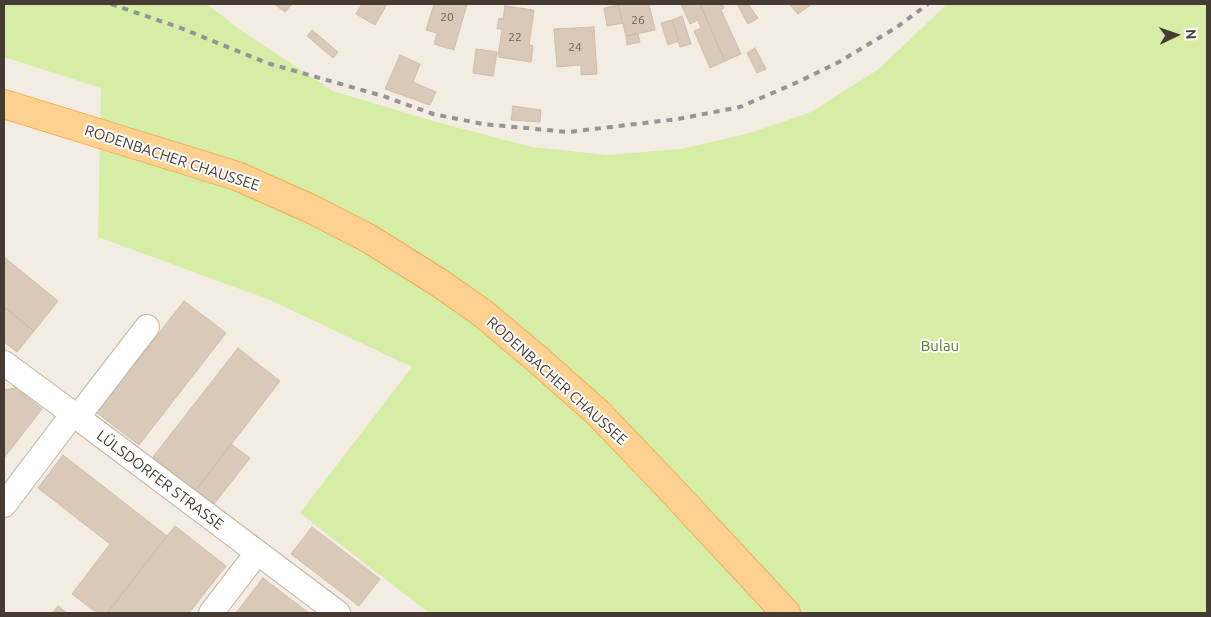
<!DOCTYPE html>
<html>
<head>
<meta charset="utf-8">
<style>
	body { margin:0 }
	#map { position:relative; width:1211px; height:617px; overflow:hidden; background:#f3ece2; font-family:Ubuntu,sans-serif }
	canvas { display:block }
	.frame { position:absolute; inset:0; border:5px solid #463b32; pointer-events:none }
	.north { position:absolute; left:1151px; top:10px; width:50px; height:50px; -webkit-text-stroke:4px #fff; paint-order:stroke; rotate:87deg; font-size:14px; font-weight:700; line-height:20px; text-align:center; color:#463b32 }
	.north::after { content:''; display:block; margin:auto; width:18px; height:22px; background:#463b32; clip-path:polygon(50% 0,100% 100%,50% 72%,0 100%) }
</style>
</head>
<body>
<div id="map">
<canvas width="1211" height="617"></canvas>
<div class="frame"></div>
<div class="north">N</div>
</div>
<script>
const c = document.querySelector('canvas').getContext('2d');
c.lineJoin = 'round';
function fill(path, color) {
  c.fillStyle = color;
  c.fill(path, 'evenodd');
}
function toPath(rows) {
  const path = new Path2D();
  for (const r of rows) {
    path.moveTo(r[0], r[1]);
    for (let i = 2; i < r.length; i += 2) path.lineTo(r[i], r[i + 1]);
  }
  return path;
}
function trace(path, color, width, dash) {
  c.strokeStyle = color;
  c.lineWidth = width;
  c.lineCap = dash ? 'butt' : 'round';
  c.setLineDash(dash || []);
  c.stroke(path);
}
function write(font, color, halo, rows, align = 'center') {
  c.font = font + ' Ubuntu,sans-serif';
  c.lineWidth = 4;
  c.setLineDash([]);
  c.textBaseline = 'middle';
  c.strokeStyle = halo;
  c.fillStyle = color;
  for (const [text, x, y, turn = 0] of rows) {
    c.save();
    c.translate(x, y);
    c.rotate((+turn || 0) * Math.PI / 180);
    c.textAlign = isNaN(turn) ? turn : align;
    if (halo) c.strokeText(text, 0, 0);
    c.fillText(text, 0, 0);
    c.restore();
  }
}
const green = toPath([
	[4,4,207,4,243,32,333,91,433,121,532,147,608,155,681,149,750,133,811,112,879,69,947,4,1207,4,1207,613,429,613,300,513,412,367,270,300,98,237,101,88,4,57]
]);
const building = toPath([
	[274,4,292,4,285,12,274,4],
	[362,4,387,4,375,25,356,14,362,4],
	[434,4,467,4,454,50,434,44,437,33,426,30,434,4],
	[622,4,649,4,655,30,626,36,618,5,622,4],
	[681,4,700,4,725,61,710,68,694,31,701,28,698,20,690,24,681,4],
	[700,4,722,4,724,8,721,10,741,54,725,61,700,4],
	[737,4,748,4,758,18,748,24,737,4],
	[789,4,812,4,798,14,789,4],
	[618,5,623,23,607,26,604,8,618,5],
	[505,6,534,10,529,45,533,46,531,62,498,57,502,29,497,29,499,18,503,19,505,6],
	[682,16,691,44,680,47,672,20,682,16],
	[672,20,679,41,668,45,661,23,672,20],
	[594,27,597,74,581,75,581,65,557,67,554,29,594,27],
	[312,30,338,52,333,58,307,36,312,30],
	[638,34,640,42,627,45,626,36,638,34],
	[755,48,766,69,757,73,747,53,755,48],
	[476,49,497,52,493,76,473,73,476,49],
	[400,55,420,64,413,82,436,92,430,105,385,89,400,55],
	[513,106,541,110,540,122,511,120,513,106],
	[4,257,58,301,34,331,4,307,4,257],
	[184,301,226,333,139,445,97,413,184,301],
	[4,307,34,331,17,352,4,342,4,307],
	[238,348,280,381,196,490,153,457,238,348],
	[16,388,42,409,4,458,4,390,16,388],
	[231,444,250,458,214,504,196,490,231,444],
	[63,455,167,536,107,613,97,613,72,594,110,544,38,488,63,455],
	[175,526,226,566,189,613,107,613,175,526],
	[312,527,380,579,359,606,291,554,312,527],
	[263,578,309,613,236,613,263,578],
	[58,606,67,613,52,613,58,606]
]);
const minor = toPath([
	[4,363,73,414],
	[77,418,147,327],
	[4,505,73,414,338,613],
	[211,613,257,553]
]);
const major = toPath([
	[4,104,237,176,309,208,368,238,438,282,481,312,536,358,598,413,665,483,786,613]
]);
const rail = toPath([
	[111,4,178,27,267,63,383,96,433,114,483,124,568,132,678,119,740,107,798,82,839,62,897,27,928,4]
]);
const numberNames = [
	["20",447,17],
	["26",638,20],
	["22",515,37],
	["24",575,47]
];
const streetNames = [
	["RODENBACHER CHAUSSEE",172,158,18],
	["RODENBACHER CHAUSSEE",557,381,42],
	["LÜLSDORFER STRASSE",160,480,37]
];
const parkNames = [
	["Bulau",940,346]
];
fill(green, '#d6eda6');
fill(building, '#d9c9b9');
trace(building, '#d2bca9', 1);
trace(minor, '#c3b5a7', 26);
trace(major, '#f1ad53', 30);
trace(minor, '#fff', 24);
trace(major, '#ffd190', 28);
trace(rail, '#949494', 4, [6, 6]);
write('12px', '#6b5e54', null, numberNames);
write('15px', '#463b32', '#fff', streetNames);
write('15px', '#4f7d1f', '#fff', parkNames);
</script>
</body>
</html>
